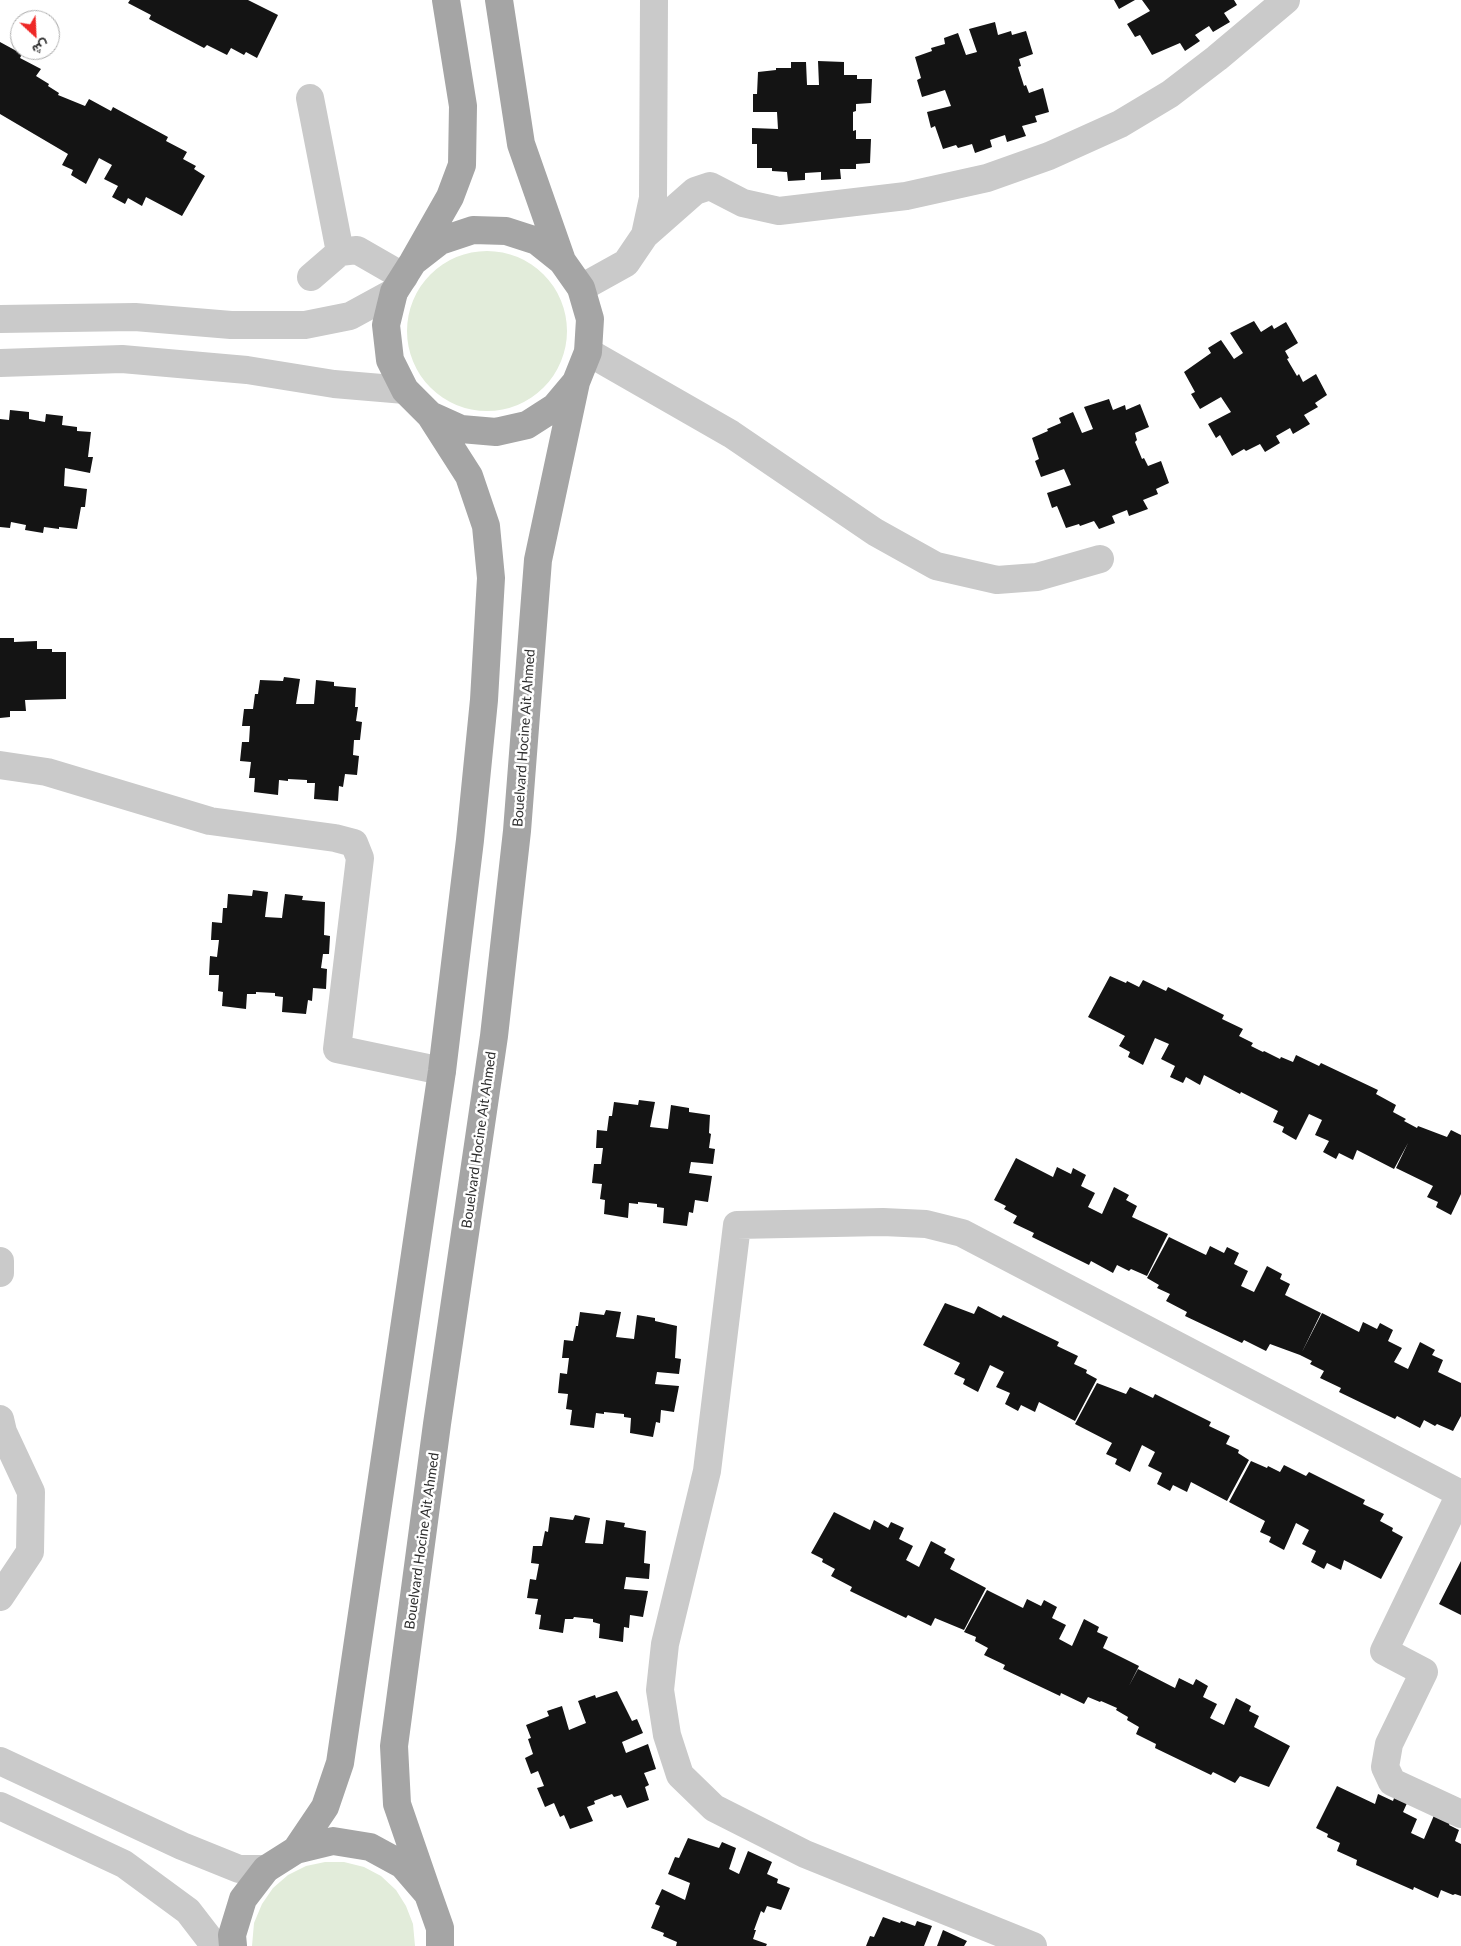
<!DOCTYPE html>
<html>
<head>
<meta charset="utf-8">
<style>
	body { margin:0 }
	#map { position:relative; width:1461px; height:1946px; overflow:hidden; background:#fff; font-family:Lato,Vazirmatn,sans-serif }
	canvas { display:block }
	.north { position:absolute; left:10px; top:10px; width:50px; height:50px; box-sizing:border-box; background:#fff; border:1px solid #ababab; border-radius:50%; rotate:155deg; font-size:14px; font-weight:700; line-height:20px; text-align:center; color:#2d2d2d }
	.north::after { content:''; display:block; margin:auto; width:18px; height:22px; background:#ee2826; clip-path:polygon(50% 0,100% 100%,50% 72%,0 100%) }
</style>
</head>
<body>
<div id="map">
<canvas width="1461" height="1946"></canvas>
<div class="north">ش</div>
</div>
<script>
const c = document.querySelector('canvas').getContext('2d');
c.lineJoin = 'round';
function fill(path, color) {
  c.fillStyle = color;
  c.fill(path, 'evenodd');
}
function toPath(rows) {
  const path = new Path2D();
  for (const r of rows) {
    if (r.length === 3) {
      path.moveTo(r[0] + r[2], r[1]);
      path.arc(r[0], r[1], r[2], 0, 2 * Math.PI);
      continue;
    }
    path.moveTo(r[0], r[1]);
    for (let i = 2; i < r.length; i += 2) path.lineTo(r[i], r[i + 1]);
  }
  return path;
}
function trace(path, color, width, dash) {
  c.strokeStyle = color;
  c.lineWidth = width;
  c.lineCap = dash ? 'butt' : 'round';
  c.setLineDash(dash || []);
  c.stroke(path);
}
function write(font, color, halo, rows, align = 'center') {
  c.font = font + ' Lato,sans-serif';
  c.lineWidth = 5;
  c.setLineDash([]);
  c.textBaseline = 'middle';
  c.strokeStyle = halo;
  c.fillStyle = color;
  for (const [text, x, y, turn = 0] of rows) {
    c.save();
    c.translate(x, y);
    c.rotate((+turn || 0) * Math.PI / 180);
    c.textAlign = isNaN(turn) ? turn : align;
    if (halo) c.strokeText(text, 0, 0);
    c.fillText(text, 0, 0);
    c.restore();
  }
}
const green = toPath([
	[487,331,80],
	[325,1862,344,1862,364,1867,381,1876,396,1890,406,1906,413,1924,415,1946,252,1946,254,1923,262,1904,273,1888,288,1875,306,1866]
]);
const building = toPath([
	[130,0,248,0,278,15,257,58,246,52,244,55,231,48,227,55,207,45,204,48,149,19,151,15,128,3],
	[1114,0,1135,0,1119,9],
	[1142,0,1234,0,1237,5,1224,13,1230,22,1213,32,1209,26,1195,35,1200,41,1185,51,1180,43,1152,55,1140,35,1135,37,1127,24,1150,11],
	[995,22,998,35,1011,31,1012,35,1026,31,1033,54,1019,59,1021,66,1018,67,1024,86,1026,85,1029,93,1043,88,1049,112,1035,116,1037,122,1022,126,1026,136,1007,142,1005,135,990,140,992,147,975,153,972,144,958,148,956,145,943,149,935,126,931,128,927,112,951,106,945,90,922,97,917,80,921,78,915,57,932,51,931,48,945,44,944,38,958,33,966,55,977,52,969,29],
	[0,42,22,54,20,58,41,69,36,76,49,84,48,86,59,93,58,95,85,106,89,99,111,111,113,107,168,137,166,141,187,152,183,159,196,166,194,169,205,176,182,216,146,197,142,206,128,198,125,204,112,197,118,186,104,179,112,165,99,158,86,184,71,175,73,170,62,165,68,154,0,114],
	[818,61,844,62,844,75,857,75,857,79,872,79,871,103,856,104,856,111,853,112,853,131,856,130,856,139,871,139,870,163,856,164,856,169,840,169,841,179,821,180,821,172,805,173,805,180,788,181,787,172,772,171,772,168,757,168,757,144,752,144,752,128,778,129,777,112,753,112,753,94,757,94,758,72,776,70,776,68,791,68,791,62,806,62,807,85,819,85],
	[1254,321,1261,332,1272,325,1274,329,1286,322,1298,343,1285,351,1289,358,1287,359,1297,376,1299,374,1303,382,1316,374,1327,395,1315,403,1318,407,1304,415,1310,424,1293,434,1290,428,1276,436,1280,443,1265,452,1260,444,1246,451,1244,449,1232,456,1220,435,1216,438,1208,424,1231,412,1221,397,1200,409,1191,394,1195,392,1184,372,1211,353,1208,348,1221,340,1234,359,1243,353,1230,333],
	[1109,399,1113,410,1125,405,1126,410,1140,404,1149,427,1135,433,1137,440,1135,442,1142,459,1144,458,1148,466,1161,461,1169,483,1156,489,1158,494,1143,500,1148,509,1129,516,1127,510,1112,516,1115,523,1099,529,1094,521,1080,526,1079,524,1066,528,1057,506,1052,508,1047,493,1071,485,1064,469,1041,477,1035,461,1039,459,1032,438,1048,431,1047,429,1061,423,1059,418,1073,412,1082,433,1093,429,1084,407],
	[10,410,29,412,29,419,45,422,46,414,63,416,62,425,77,427,77,431,91,432,88,457,93,457,90,473,65,468,64,486,87,489,85,507,81,507,77,529,59,527,59,529,44,527,43,533,25,530,26,525,11,522,10,528,0,527,0,419,9,420],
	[0,638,14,638,14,642,37,641,37,649,52,649,52,652,66,652,66,699,25,700,26,711,10,711,10,717,0,718],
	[284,677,300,679,296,704,314,704,316,680,334,682,334,686,356,688,355,707,358,707,356,721,362,722,360,740,354,740,353,755,359,756,357,775,345,774,343,787,339,786,338,801,314,799,315,783,307,783,307,780,288,779,288,781,279,780,278,795,254,792,255,778,249,778,251,762,240,761,242,742,249,742,250,726,242,726,244,709,253,709,255,694,258,694,260,680,283,681],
	[253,890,268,892,265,917,282,918,285,894,303,896,302,900,325,902,324,935,330,936,329,954,323,954,321,968,327,969,326,989,313,988,312,1001,308,1000,306,1014,282,1012,283,997,275,996,275,993,256,992,256,994,247,994,246,1009,222,1006,223,992,218,991,219,975,209,975,210,956,217,957,219,940,211,940,212,922,222,923,223,908,227,908,228,894,252,896],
	[1110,976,1126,983,1127,981,1139,987,1143,980,1166,991,1168,987,1224,1015,1222,1019,1243,1029,1239,1036,1253,1043,1251,1046,1263,1052,1264,1051,1280,1059,1281,1057,1293,1062,1296,1055,1319,1066,1321,1063,1378,1090,1376,1094,1396,1105,1393,1112,1406,1119,1404,1121,1417,1128,1418,1126,1447,1137,1451,1130,1461,1135,1461,1194,1451,1215,1436,1207,1438,1202,1427,1197,1433,1186,1396,1168,1408,1143,1394,1169,1357,1150,1353,1160,1339,1153,1336,1159,1323,1152,1329,1141,1315,1135,1322,1120,1309,1114,1296,1140,1282,1132,1284,1127,1273,1122,1278,1111,1241,1092,1240,1094,1204,1075,1200,1085,1186,1077,1183,1083,1170,1077,1175,1066,1161,1059,1169,1044,1155,1038,1143,1065,1128,1057,1130,1052,1119,1046,1125,1036,1088,1017],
	[639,1100,655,1102,650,1127,668,1129,671,1105,689,1108,689,1112,710,1115,709,1133,711,1134,709,1148,715,1149,713,1164,691,1162,689,1173,712,1176,708,1202,695,1200,693,1213,689,1212,687,1226,663,1223,664,1208,657,1207,657,1204,638,1202,638,1204,629,1203,628,1218,604,1214,605,1200,600,1199,602,1184,592,1183,594,1164,601,1164,603,1148,596,1148,597,1130,607,1131,609,1116,612,1116,614,1102,638,1105],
	[1016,1158,1053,1177,1057,1167,1071,1174,1073,1168,1086,1175,1081,1186,1095,1193,1088,1207,1102,1214,1114,1187,1129,1195,1126,1200,1137,1206,1132,1217,1168,1234,1147,1276,1131,1269,1129,1271,1117,1265,1113,1273,1091,1261,1089,1265,1032,1237,1034,1233,1013,1223,1017,1216,1004,1209,1006,1206,994,1200],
	[1169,1237,1206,1255,1210,1246,1224,1253,1227,1247,1239,1253,1234,1264,1248,1271,1241,1286,1254,1292,1267,1266,1282,1274,1280,1279,1290,1284,1285,1295,1321,1313,1302,1352,1322,1313,1359,1332,1363,1322,1377,1329,1380,1323,1393,1330,1388,1341,1402,1348,1394,1362,1408,1369,1420,1342,1435,1350,1432,1355,1443,1360,1438,1372,1461,1383,1461,1416,1453,1431,1437,1424,1435,1426,1424,1420,1420,1428,1397,1416,1395,1419,1339,1392,1341,1388,1320,1378,1324,1371,1310,1364,1312,1361,1300,1355,1270,1344,1266,1351,1244,1340,1242,1343,1185,1316,1187,1312,1166,1301,1170,1294,1157,1288,1159,1285,1147,1278],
	[945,1303,974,1314,978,1306,1001,1318,1003,1315,1059,1342,1057,1346,1078,1356,1074,1364,1087,1370,1086,1373,1097,1379,1075,1421,1039,1402,1035,1412,1021,1405,1018,1411,1005,1404,1010,1393,996,1387,1004,1372,990,1365,978,1392,963,1384,965,1379,954,1374,960,1363,923,1345],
	[606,1310,621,1312,616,1337,634,1339,637,1315,655,1318,655,1321,677,1326,675,1358,681,1359,679,1374,657,1372,655,1384,679,1386,674,1412,661,1410,660,1423,656,1422,653,1437,630,1433,631,1418,624,1417,624,1414,604,1412,604,1414,596,1413,594,1428,570,1425,572,1410,566,1409,568,1394,558,1393,560,1373,567,1374,569,1358,562,1358,564,1340,573,1341,576,1326,578,1326,580,1312,604,1315],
	[1097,1383,1126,1394,1130,1387,1153,1398,1155,1394,1211,1422,1209,1426,1230,1436,1226,1444,1239,1450,1238,1453,1249,1460,1227,1501,1191,1482,1187,1492,1173,1485,1170,1491,1157,1484,1162,1473,1148,1466,1155,1452,1142,1445,1130,1472,1115,1464,1117,1459,1106,1454,1112,1443,1075,1424],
	[1251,1461,1267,1468,1268,1466,1280,1472,1284,1465,1306,1476,1309,1472,1365,1500,1363,1504,1384,1514,1380,1521,1393,1528,1392,1531,1403,1537,1381,1579,1344,1560,1341,1570,1327,1563,1324,1569,1311,1562,1316,1551,1302,1544,1309,1530,1296,1523,1284,1550,1269,1542,1271,1537,1260,1532,1265,1521,1229,1502],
	[834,1512,870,1530,874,1520,888,1528,891,1522,904,1528,899,1539,913,1546,906,1560,919,1567,931,1541,946,1549,944,1553,955,1559,950,1569,986,1588,964,1630,935,1618,931,1626,908,1615,906,1618,850,1591,852,1587,831,1576,835,1569,822,1562,823,1559,811,1553],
	[575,1515,590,1518,585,1543,603,1544,606,1520,625,1523,624,1527,646,1531,644,1563,650,1564,649,1579,626,1577,624,1589,648,1591,643,1617,630,1615,629,1628,624,1627,623,1642,599,1638,600,1624,593,1622,593,1619,574,1617,573,1619,565,1619,563,1633,539,1629,541,1615,535,1614,538,1599,527,1598,530,1579,536,1580,539,1564,531,1563,533,1546,542,1546,545,1531,548,1532,550,1517,573,1520],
	[1461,1561,1461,1615,1439,1604],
	[987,1590,1023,1608,1027,1599,1041,1606,1044,1600,1057,1607,1052,1618,1066,1625,1059,1639,1072,1646,1084,1619,1099,1627,1097,1632,1108,1637,1103,1648,1139,1666,1129,1686,1138,1669,1175,1688,1179,1678,1193,1685,1196,1679,1208,1686,1203,1697,1217,1704,1210,1718,1224,1725,1236,1698,1251,1706,1249,1711,1259,1716,1254,1727,1290,1746,1269,1787,1240,1776,1235,1783,1213,1772,1211,1775,1155,1748,1156,1744,1136,1734,1139,1727,1127,1720,1128,1717,1116,1710,1117,1708,1101,1701,1100,1702,1088,1697,1084,1704,1061,1693,1060,1696,1003,1669,1005,1665,984,1655,988,1648,975,1641,976,1637,964,1632],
	[617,1691,632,1721,637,1719,643,1733,622,1742,626,1753,648,1744,656,1769,644,1773,649,1785,645,1787,649,1800,627,1808,621,1795,614,1797,612,1794,594,1801,595,1804,587,1807,593,1821,570,1829,564,1815,560,1817,554,1803,545,1807,537,1788,544,1786,538,1771,531,1774,525,1758,533,1754,528,1739,531,1738,526,1725,549,1716,547,1711,562,1706,569,1730,586,1723,578,1701,595,1695,596,1698],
	[1337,1786,1375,1804,1378,1794,1393,1801,1395,1795,1408,1801,1403,1812,1417,1819,1411,1833,1424,1839,1435,1813,1451,1820,1449,1825,1459,1830,1455,1841,1461,1844,1461,1896,1455,1894,1453,1895,1441,1890,1438,1898,1414,1887,1413,1890,1356,1865,1357,1860,1337,1851,1340,1843,1327,1837,1328,1834,1316,1828],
	[688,1838,719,1848,722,1842,736,1848,729,1869,739,1874,748,1851,772,1862,767,1874,778,1879,777,1883,790,1888,781,1910,767,1906,764,1913,761,1911,754,1930,756,1930,753,1939,767,1944,766,1946,676,1946,677,1942,663,1936,664,1933,651,1928,660,1906,655,1904,662,1889,685,1900,690,1883,668,1874,675,1857,679,1858],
	[883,1917,900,1923,901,1921,915,1926,917,1921,932,1926,924,1946,866,1946,870,1936,874,1937],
	[943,1930,967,1941,964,1946,937,1946]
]);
const minor = toPath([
	[310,98,340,252],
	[645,235,695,191,710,186,743,203,779,211,906,196,987,178,1049,156,1120,124,1170,94,1217,58,1286,0],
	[311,277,340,252,357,250,404,277],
	[581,288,626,263,645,235,653,198,654,0],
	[0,319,135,317,231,325,305,325,350,316,394,292],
	[588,352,731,434,875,532,936,566,997,580,1037,577,1100,559],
	[0,363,122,359,247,370,334,384,405,390],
	[0,765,47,772,210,821,335,838,354,843,360,858,337,1049,442,1071],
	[0,1261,0,1273],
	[0,1419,3,1432,31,1492,30,1552,0,1597],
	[1461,1492,1384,1651,1424,1672,1389,1744,1385,1767,1392,1782,1461,1814],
	[1033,1946,805,1854,714,1808,680,1775,667,1735,660,1690,665,1644,707,1471,737,1225,883,1222,926,1224,962,1233,1461,1494]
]);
const tertiary = toPath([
	[0,1761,182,1846,239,1869,266,1869],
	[0,1806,124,1864,188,1911,215,1946]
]);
const primary = toPath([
	[499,0,521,144,562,261],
	[413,262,440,241,473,230,506,231,537,241,562,261,581,288,590,319,588,352,576,382,555,407,527,425,496,432,461,429,430,415,405,390,390,360,386,325,394,292,413,262,450,197,462,165,463,106,446,0],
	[296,1850,325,1807,340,1763,442,1071,470,840,484,700,491,578,486,526,469,476,430,415],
	[428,1894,397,1804,394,1746,437,1424,494,1036,517,831,538,560,576,382],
	[233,1946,232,1935,243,1899,266,1869,296,1850,333,1841,370,1847,403,1865,428,1894,440,1928,440,1946]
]);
const streetNames = [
	["Bouelvard Hocine Ait Ahmed",524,738,-86],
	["Bouelvard Hocine Ait Ahmed",479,1140,-82],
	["Bouelvard Hocine Ait Ahmed",422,1541,-82]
];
fill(green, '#e2ecda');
fill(building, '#141414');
trace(minor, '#cacaca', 28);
trace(tertiary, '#cacaca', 28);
trace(primary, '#a5a5a5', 28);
write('14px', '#2d2d2d', '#fff', streetNames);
</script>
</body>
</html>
